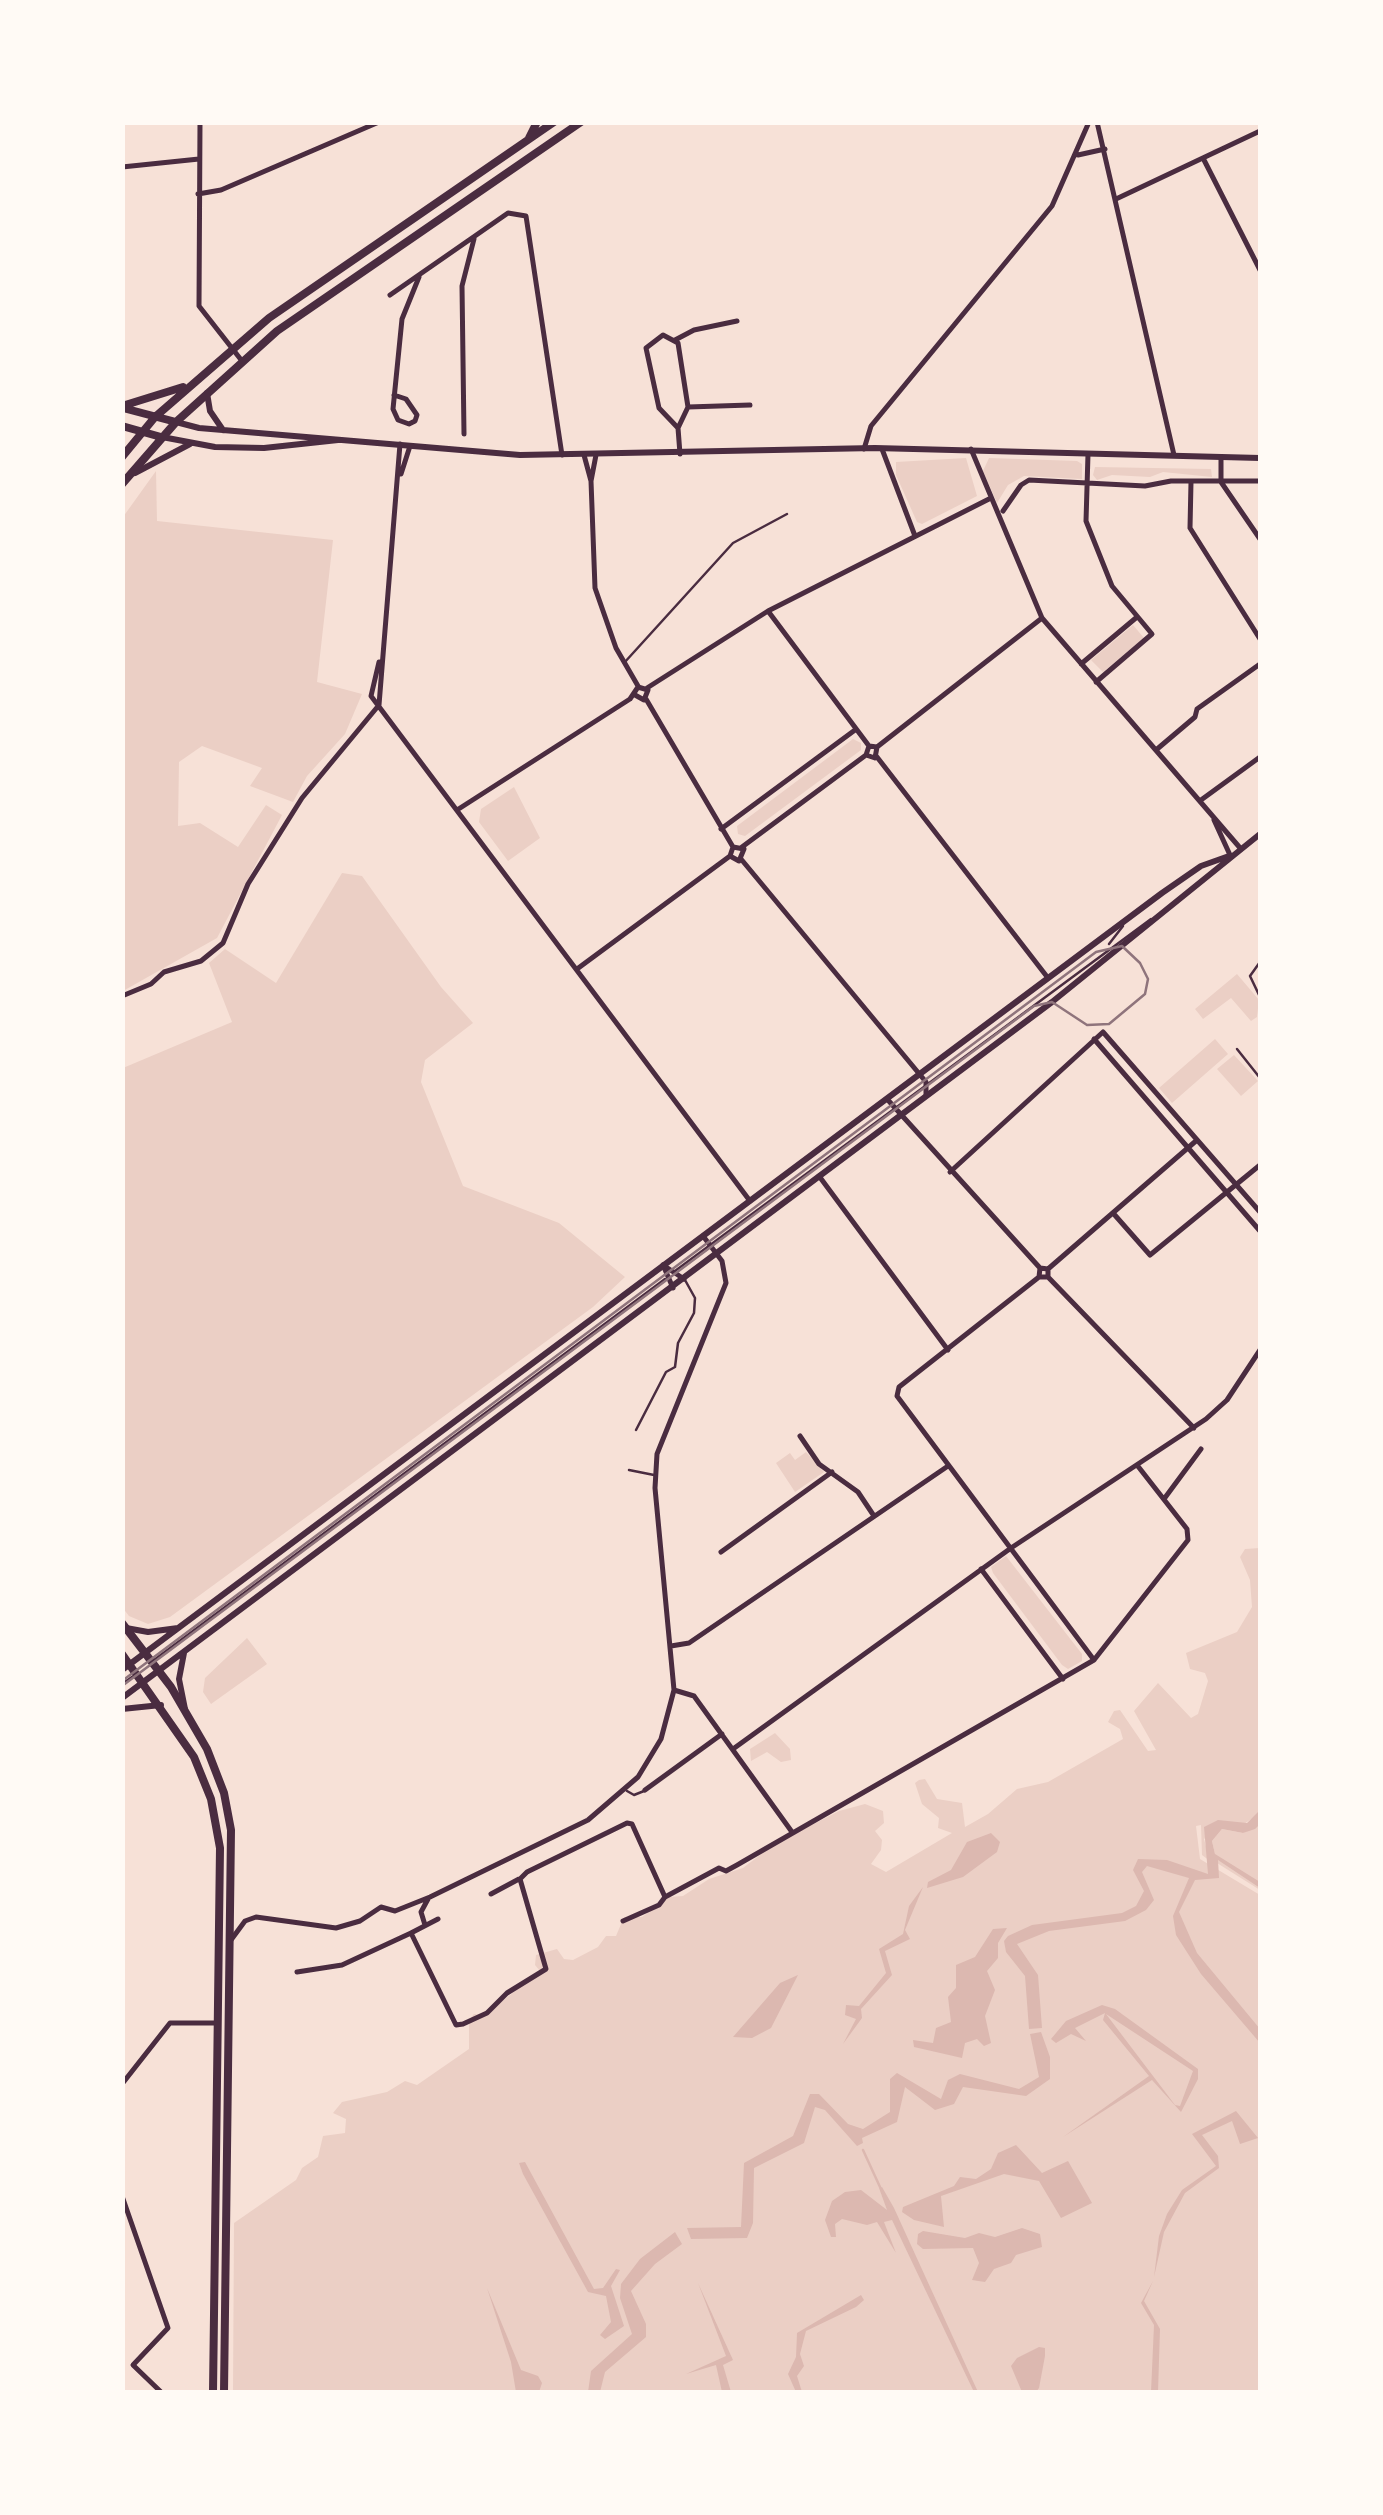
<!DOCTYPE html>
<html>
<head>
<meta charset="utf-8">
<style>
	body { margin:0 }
	#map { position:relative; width:1383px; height:2515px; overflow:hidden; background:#f7e1d7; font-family:"PT Sans",sans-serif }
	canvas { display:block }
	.frame { position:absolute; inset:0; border:125px solid #fffaf5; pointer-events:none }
</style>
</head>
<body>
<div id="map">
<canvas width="1383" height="2515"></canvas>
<div class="frame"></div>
</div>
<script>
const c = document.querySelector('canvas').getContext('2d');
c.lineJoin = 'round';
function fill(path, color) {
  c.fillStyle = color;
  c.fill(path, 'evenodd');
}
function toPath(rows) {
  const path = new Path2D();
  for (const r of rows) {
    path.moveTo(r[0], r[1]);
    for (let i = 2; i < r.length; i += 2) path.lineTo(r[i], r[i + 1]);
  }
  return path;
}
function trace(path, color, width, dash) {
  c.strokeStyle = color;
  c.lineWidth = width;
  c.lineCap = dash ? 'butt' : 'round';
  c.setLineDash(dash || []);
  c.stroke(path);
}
const green = toPath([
	[966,458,977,496,922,524,917,522,896,475,896,462],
	[989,458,1077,461,1082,464,1082,479,1024,476,1008,485,997,503,983,471],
	[1095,467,1211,469,1212,477,1163,472,1150,477,1112,475,1097,480,1093,475],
	[156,471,157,521,333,540,317,682,362,694,345,734,307,776,293,802,250,786,262,768,202,746,179,762,178,826,200,823,238,847,266,805,282,815,217,938,123,991,123,517],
	[1133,625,1144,638,1103,672,1091,660],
	[853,739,861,743,861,750,745,836,738,834,737,826],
	[514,787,540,838,508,861,479,822,481,809],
	[342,873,362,876,441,987,473,1023,425,1060,421,1082,463,1186,559,1223,625,1277,593,1307,170,1617,148,1624,129,1616,122,1607,123,1068,232,1022,209,963,225,949,276,983],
	[1237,974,1259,1000,1257,1017,1251,1021,1231,998,1203,1019,1195,1009],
	[1215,1039,1228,1054,1172,1103,1159,1088],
	[1234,1055,1258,1081,1241,1096,1217,1069],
	[806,1452,824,1472,795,1492,776,1463,790,1453,795,1460],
	[1260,1548,1260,1813,1244,1824,1226,1822,1204,1839,1210,1861,1202,1855,1201,1825,1196,1826,1200,1859,1260,1895,1260,2392,233,2392,234,2223,296,2180,302,2168,318,2157,323,2136,345,2133,346,2119,333,2113,342,2102,387,2092,405,2081,417,2085,469,2049,469,2020,474,2014,485,2015,540,1971,535,1965,536,1955,557,1949,564,1959,573,1960,598,1947,606,1936,616,1936,624,1917,642,1917,669,1897,683,1896,709,1879,743,1868,773,1845,839,1811,865,1804,883,1811,884,1823,875,1831,882,1840,881,1850,871,1864,886,1872,952,1833,938,1828,939,1818,922,1804,915,1783,919,1780,925,1779,937,1799,962,1803,965,1827,988,1814,1017,1789,1048,1782,1123,1739,1120,1729,1108,1722,1114,1711,1120,1710,1148,1751,1156,1750,1134,1711,1158,1683,1191,1718,1198,1714,1208,1681,1205,1673,1190,1669,1186,1653,1237,1632,1252,1607,1250,1580,1240,1557,1245,1549],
	[1006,1556,1082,1654,1082,1661,1068,1669,1062,1665,993,1573,991,1567],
	[247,1638,267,1664,211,1704,203,1692,205,1678],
	[775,1733,790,1749,791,1760,781,1762,767,1752,751,1761,750,1749],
	[1260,1824,1260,1890,1217,1863,1212,1841,1222,1829,1243,1833]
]);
const water = toPath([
	[1260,1810,1260,1824,1255,1829,1243,1833,1222,1829,1212,1841,1215,1854,1260,1882,1260,1888,1218,1860,1219,1878,1195,1880,1179,1912,1197,1953,1260,2029,1260,2043,1201,1974,1176,1935,1173,1916,1189,1878,1147,1866,1142,1872,1154,1900,1146,1910,1125,1921,1049,1931,1017,1944,1038,1975,1042,2028,1029,2029,1025,1976,1006,1952,1004,1941,1008,1936,1032,1925,1122,1913,1136,1906,1144,1891,1133,1870,1138,1859,1167,1860,1208,1874,1204,1827,1218,1820,1247,1823],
	[991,1833,1000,1842,997,1852,963,1877,927,1888,928,1882,951,1870,967,1842],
	[923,1887,905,1930,910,1939,885,1951,892,1975,861,2009,862,2018,843,2044,856,2019,845,2015,846,2005,859,2006,886,1973,879,1949,903,1934,909,1906],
	[1007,1928,998,1943,998,1958,987,1971,995,1990,985,2016,991,2043,984,2046,977,2039,965,2043,962,2058,914,2047,913,2040,933,2043,936,2028,951,2022,948,1997,956,1988,956,1965,975,1957,993,1929],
	[798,1975,771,2028,752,2038,733,2037,780,1983],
	[1102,2005,1115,2009,1198,2069,1198,2079,1181,2112,1152,2080,1063,2137,1149,2076,1103,2020,1105,2013,1075,2028,1086,2041,1071,2034,1056,2043,1051,2039,1066,2021],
	[1106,2014,1193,2071,1180,2106,1175,2105],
	[1041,2032,1050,2057,1050,2079,1026,2096,963,2087,954,2104,935,2110,905,2087,897,2122,862,2138,863,2143,857,2146,825,2110,815,2107,804,2143,754,2168,753,2223,747,2238,691,2239,687,2228,741,2227,744,2163,793,2136,810,2094,819,2094,848,2124,863,2129,890,2112,890,2079,897,2073,941,2099,948,2080,960,2074,1019,2089,1039,2077,1030,2034],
	[1236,2111,1258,2138,1240,2144,1232,2121,1202,2135,1218,2156,1219,2168,1185,2193,1164,2232,1154,2277,1159,2236,1167,2214,1182,2190,1216,2166,1192,2134],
	[1016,2145,1042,2173,1068,2161,1092,2203,1061,2218,1039,2181,1004,2174,941,2196,944,2227,914,2220,902,2212,903,2207,954,2186,960,2177,976,2179,991,2169,998,2153],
	[525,2162,594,2289,603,2288,616,2269,620,2270,611,2286,624,2326,605,2339,600,2335,611,2322,606,2296,588,2292,523,2174,519,2163],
	[882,2187,894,2208,978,2392,974,2392,892,2220,884,2222,896,2253,877,2222,867,2225,842,2219,835,2224,836,2237,831,2237,825,2220,832,2201,845,2192,861,2190,887,2210,879,2188],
	[1022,2228,1040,2234,1042,2247,1016,2255,1011,2263,994,2269,985,2282,972,2280,979,2263,973,2248,923,2249,917,2244,918,2234,923,2231,965,2238,979,2233,995,2237],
	[675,2232,682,2244,655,2264,631,2291,646,2324,646,2337,605,2372,600,2392,588,2392,591,2371,632,2334,620,2298,621,2284,640,2259],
	[1153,2281,1144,2301,1160,2329,1158,2392,1151,2392,1154,2325,1141,2303],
	[698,2283,733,2360,723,2365,731,2392,722,2392,716,2365,686,2374,726,2356],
	[487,2288,521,2370,538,2376,542,2383,539,2392,516,2392,511,2362],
	[861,2295,864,2300,856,2307,806,2331,800,2354,804,2366,797,2376,802,2392,796,2392,788,2374,796,2357,797,2333],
	[1039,2347,1045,2348,1045,2356,1039,2388,1036,2392,1022,2392,1011,2366,1017,2358]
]);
const stream = toPath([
	[863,2150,880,2187]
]);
const service = toPath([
	[624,663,733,543,787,514],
	[1109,944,1123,926],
	[1260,962,1250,976,1260,997],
	[1237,1049,1260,1078],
	[675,1271,1151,919],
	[636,1430,666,1372,675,1367,678,1343,694,1313,695,1298,685,1280],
	[629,1470,654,1475],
	[154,1660,665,1279],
	[122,1684,132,1677],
	[627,1791,634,1795,644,1791]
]);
const minor = toPath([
	[200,122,199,306,242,361],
	[1097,122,1174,455],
	[1078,155,1105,149],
	[1203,158,1260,270],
	[122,167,199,159],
	[198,194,221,190,379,122],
	[1116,199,1260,131],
	[390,295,508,213,526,216,562,455],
	[675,340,694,330,737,321],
	[394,395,406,399,417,415,415,421,409,424,398,420,393,409,402,319,419,277],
	[688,407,750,405],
	[678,428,659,408,646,348,663,335,678,343,688,407,678,428,680,454],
	[464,434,462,286,474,239],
	[864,449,871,426,1052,206,1089,122],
	[882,449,915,536],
	[971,449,1042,618,1241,849],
	[1088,454,1086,521,1112,586,1152,634,1096,682],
	[584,455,591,481],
	[596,455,591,481,595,588,616,648,638,686],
	[1221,458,1221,482,1260,539],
	[401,474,410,446],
	[1191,482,1190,528,1260,639],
	[1003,511,1021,485,1029,480,1145,486,1171,481,1260,481],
	[768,611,869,746,877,747,875,758,866,755,869,746],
	[379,662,371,696,750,1201],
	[1081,664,1137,617],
	[647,688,768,611,989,499],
	[646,699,733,847],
	[877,747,1042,618],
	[1156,750,1195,717,1197,709,1260,664],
	[877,757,1048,978],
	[1201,800,1260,757],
	[457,810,630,699,638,687,648,690,644,700,635,695],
	[1214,820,1230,855],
	[721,829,855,730],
	[742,847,866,755],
	[741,859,926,1082,926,1094],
	[577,969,730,856,733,847,744,849,739,861,730,856],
	[122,996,151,984,164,972,201,961,223,943,248,884,302,798,379,705,400,444],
	[1094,1039,1260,1231],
	[887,1099,1040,1268,1048,1269,1048,1277,1039,1277,1040,1268],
	[950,1172,1103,1032,1260,1212],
	[819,1176,948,1350],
	[1113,1213,1150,1255,1260,1165],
	[663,1265,684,1279],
	[663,1265,673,1288],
	[1048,1269,1197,1140],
	[1039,1277,899,1387,897,1396,1094,1660],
	[1048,1277,1194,1428],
	[800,1436,819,1464,858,1492,874,1516],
	[1164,1499,1201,1449],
	[721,1552,832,1472],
	[981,1569,1063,1679],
	[671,1646,689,1643,948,1466],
	[674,1690,694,1696,792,1832],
	[733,1749,1011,1548,1206,1419,1227,1400,1260,1350],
	[645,1790,722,1734],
	[491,1894,519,1879],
	[438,1919,411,1933,456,2025,463,2024,487,2013,507,1993,546,1969,520,1879,527,1872,627,1823,632,1824,665,1897,719,1868,726,1871,737,1865,1094,1660,1188,1540,1187,1529,1137,1465],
	[623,1921,659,1905,665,1897],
	[425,1925,421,1912,428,1899],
	[231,1940,245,1921,256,1917,336,1928,360,1921,381,1907,395,1911,430,1897,588,1820,638,1777,661,1739,674,1690,655,1488,657,1454,726,1283,722,1261,703,1236],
	[297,1972,342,1965,411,1933],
	[122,2084,170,2023,218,2023],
	[122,2196,168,2328,133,2365,161,2392]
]);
const secondary = toPath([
	[207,393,210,411,223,430],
	[176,422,199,428,520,455,875,448,1260,458],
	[162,437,215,447,264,448,338,440],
	[135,473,190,444],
	[126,1628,148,1632,178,1628],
	[184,1653,179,1679,185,1709],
	[122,1670,1162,893,1201,866,1229,856],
	[122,1698,1052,1002,1260,834],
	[122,1709,161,1705]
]);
const primary = toPath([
	[529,138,537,122],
	[122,406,183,387],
	[123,408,176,422],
	[122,426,161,437],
	[122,457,155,417,269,318,554,122],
	[122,484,176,422,277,331,581,122],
	[122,1623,171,1687,207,1749,224,1793,231,1830,224,2392],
	[122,1654,194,1757,211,1799,220,1848,213,2392]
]);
const tram = toPath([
	[122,1681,1096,952,1122,946,1140,963,1148,979,1145,994,1109,1024,1087,1025,1052,1002,1034,1006,122,1686]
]);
fill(green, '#ebcfc5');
fill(water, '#dcb8b0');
trace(stream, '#dcb8b0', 2.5);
trace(service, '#4a2c40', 2.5);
trace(minor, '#4a2c40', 5);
trace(secondary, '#4a2c40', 6);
trace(primary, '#4a2c40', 8);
trace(tram, '#8f747c', 2.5);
</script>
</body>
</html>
